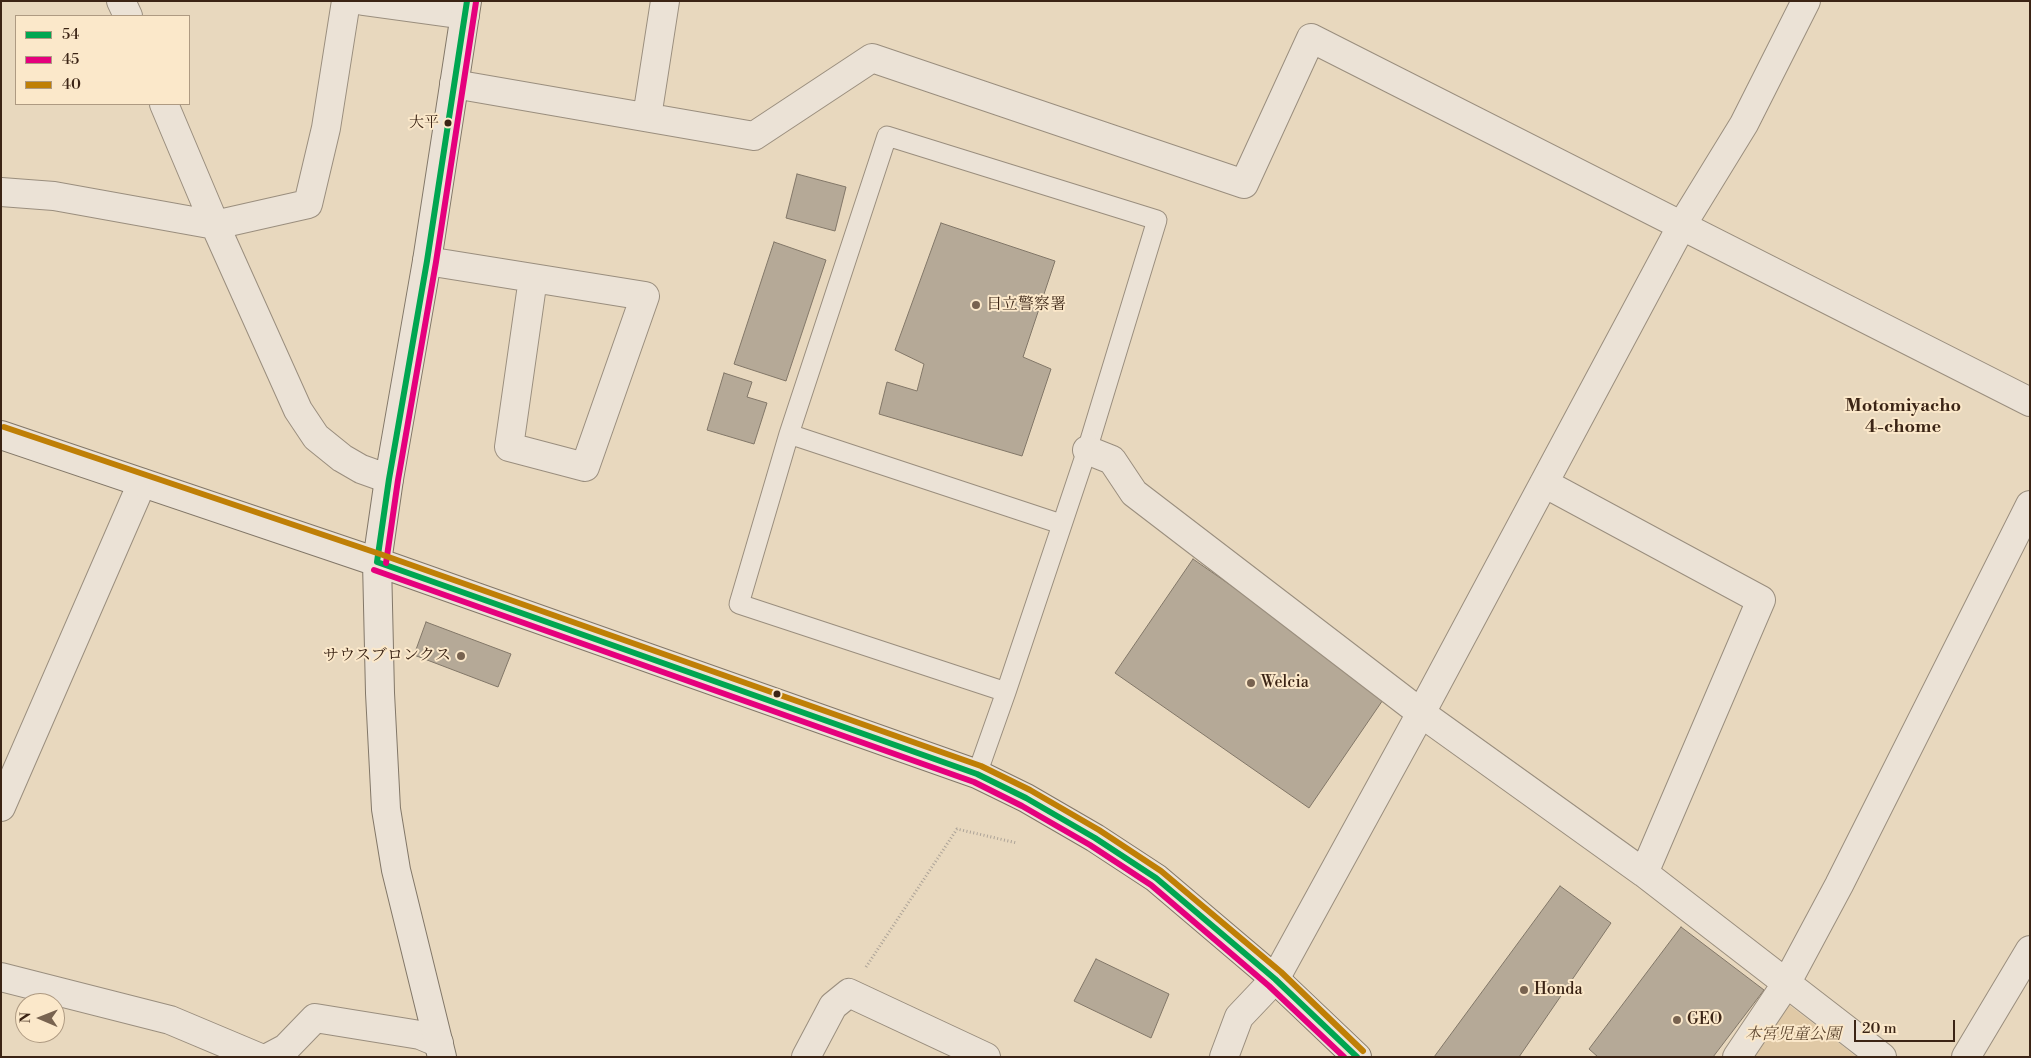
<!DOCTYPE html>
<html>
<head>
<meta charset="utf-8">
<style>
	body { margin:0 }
	#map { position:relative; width:2031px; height:1058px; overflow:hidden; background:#e8d8be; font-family:"Libre Bodoni",serif }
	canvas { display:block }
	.frame { position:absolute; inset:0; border:2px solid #3b2415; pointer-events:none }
	.legend { position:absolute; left:15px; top:15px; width:175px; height:90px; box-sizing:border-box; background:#fbe8ca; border:1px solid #ae9a82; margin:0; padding:6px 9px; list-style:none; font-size:15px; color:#3b2415 }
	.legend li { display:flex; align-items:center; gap:10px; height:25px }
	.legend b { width:25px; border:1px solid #ae9a82 }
	.north { position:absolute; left:15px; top:993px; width:50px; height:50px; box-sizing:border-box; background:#fbe8ca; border:1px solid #ae9a82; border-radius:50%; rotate:271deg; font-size:14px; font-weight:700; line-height:20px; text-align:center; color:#3b2415 }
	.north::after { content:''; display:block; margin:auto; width:18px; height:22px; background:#786350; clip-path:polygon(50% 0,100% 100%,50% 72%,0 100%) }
	.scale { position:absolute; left:1854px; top:1020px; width:101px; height:22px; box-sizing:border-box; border:2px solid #3b2415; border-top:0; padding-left:6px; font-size:15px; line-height:18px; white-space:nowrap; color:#3b2415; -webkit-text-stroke:4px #fbe8ca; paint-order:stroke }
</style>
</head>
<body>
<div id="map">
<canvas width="2031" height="1058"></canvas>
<div class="frame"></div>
<ul class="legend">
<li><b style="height:6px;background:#00a651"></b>54</li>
<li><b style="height:6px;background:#e5007d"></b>45</li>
<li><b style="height:6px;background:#bf7f06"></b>40</li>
</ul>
<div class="north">N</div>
<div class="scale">20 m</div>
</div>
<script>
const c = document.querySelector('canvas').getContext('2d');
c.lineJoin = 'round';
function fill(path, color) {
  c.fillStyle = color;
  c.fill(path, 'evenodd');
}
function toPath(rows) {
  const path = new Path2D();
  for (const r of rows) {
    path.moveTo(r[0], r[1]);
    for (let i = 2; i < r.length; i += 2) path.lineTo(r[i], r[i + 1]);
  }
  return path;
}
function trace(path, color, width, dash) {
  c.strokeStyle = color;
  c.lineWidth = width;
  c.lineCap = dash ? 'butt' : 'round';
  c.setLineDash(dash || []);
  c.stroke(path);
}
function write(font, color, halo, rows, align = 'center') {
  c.font = font + ' "Libre Bodoni","Noto Serif JP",serif';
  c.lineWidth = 4;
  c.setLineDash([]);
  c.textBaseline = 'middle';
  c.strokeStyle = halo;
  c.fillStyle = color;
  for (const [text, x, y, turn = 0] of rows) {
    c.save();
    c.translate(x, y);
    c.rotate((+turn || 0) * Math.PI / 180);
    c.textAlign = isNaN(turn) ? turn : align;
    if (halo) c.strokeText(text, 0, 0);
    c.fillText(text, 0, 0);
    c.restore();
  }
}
const green = toPath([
	[1788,1004,1857,1057,1752,1057]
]);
const building = toPath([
	[797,174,846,187,835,231,786,218,797,174],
	[941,223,1055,261,1023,357,1051,369,1022,456,879,414,887,382,917,391,924,364,895,350,941,223],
	[774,242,826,260,786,381,734,364,774,242],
	[724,373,752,382,747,397,767,403,754,444,707,430,724,373],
	[1193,559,1387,694,1309,808,1115,673,1193,559],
	[426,622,511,654,498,687,414,655,426,622],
	[1560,886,1611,923,1519,1057,1434,1057,1560,886],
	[1681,927,1764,990,1713,1057,1598,1057,1589,1049,1681,927],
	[1096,959,1169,994,1151,1038,1074,1001,1096,959]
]);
const path = toPath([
	[866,967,957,829,1017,843]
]);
const lane = toPath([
	[789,434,1061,524],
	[977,774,1006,692,1087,450,1157,220,887,136,789,434,739,604,1006,692]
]);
const street = toPath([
	[121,1,128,16],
	[363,1,465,15],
	[454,84,754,136,872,58,1244,184,1311,38,2030,402],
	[164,104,215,225,298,410,316,437,342,458,361,469,389,479],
	[647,117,665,1],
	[1,192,54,196,215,225,308,204,326,128,346,1],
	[427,261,533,278,645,296,585,467,509,447,533,278],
	[1087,450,1112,460,1134,493,1421,713,1644,873,1882,1057],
	[1544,483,1761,600,1644,873],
	[1,807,142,483],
	[1,977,170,1020,258,1057],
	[269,1057,286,1048,315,1018,420,1035,439,1043],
	[806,1057,833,1006,849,993,986,1057],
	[1224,1057,1239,1017,1275,979,1421,713,1682,225,1744,124,1806,1],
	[1737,1057,1786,984,1839,885,2030,505],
	[1966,1057,2030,950]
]);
const secondary = toPath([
	[1,435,377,562,977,774,1026,798,1095,838,1156,878,1275,979,1357,1057],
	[442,1057,396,870,386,809,380,693,377,562,389,479,427,261,467,1]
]);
const bus1 = toPath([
	[377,562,977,774,1026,798,1095,838,1156,878,1275,979,1357,1057],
	[377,562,389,479,427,261,467,1]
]);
const bus2 = toPath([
	[386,563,398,480,436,262,476,2],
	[374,570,974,782,1022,806,1090,845,1151,885,1269,986,1344,1057]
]);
const bus3 = toPath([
	[4,427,380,554,981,766,1030,790,1099,830,1161,871,1281,972,1363,1051]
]);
const markers = [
	[448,123,4.5,"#3b2415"],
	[976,305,5,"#786350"],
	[461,656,5,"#786350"],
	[1251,683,5,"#786350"],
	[777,694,4.5,"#3b2415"],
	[1524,990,5,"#786350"],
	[1677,1020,5,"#786350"]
];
const busNames = [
	["大平",439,123]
];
const poiNames = [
	["日立警察署",986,305],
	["サウスブロンクス",451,656,"right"],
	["Welcia",1261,683],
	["Honda",1534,990],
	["GEO",1687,1020]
];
const parkNames = [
	["本宮児童公園",1793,1035]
];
const neighbourhoodNames = [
	["Motomiyacho",1903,407],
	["4-chome",1903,428]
];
fill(green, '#e0c9a6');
fill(building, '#b5a997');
trace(building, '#827768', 1);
trace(lane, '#9a8e7e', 21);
trace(street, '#9a8e7e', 30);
trace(secondary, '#827768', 30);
trace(path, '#aba297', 3, [1, 2.5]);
trace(lane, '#ebe2d6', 19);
trace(street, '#ebe2d6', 28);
trace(secondary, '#ebe2d6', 28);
trace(bus1, '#00a651', 6);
trace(bus2, '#e5007d', 6);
trace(bus3, '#bf7f06', 6);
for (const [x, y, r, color] of markers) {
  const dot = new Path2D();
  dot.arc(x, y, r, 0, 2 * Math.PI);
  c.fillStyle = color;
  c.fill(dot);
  trace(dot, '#fbe8ca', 2);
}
write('15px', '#3b2415', '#fbe8ca', busNames, 'right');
write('16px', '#3b2415', '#fbe8ca', poiNames, 'left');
write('italic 16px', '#624a34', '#fbe8ca', parkNames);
write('bold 18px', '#3b2415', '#fbe8ca', neighbourhoodNames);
</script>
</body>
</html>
